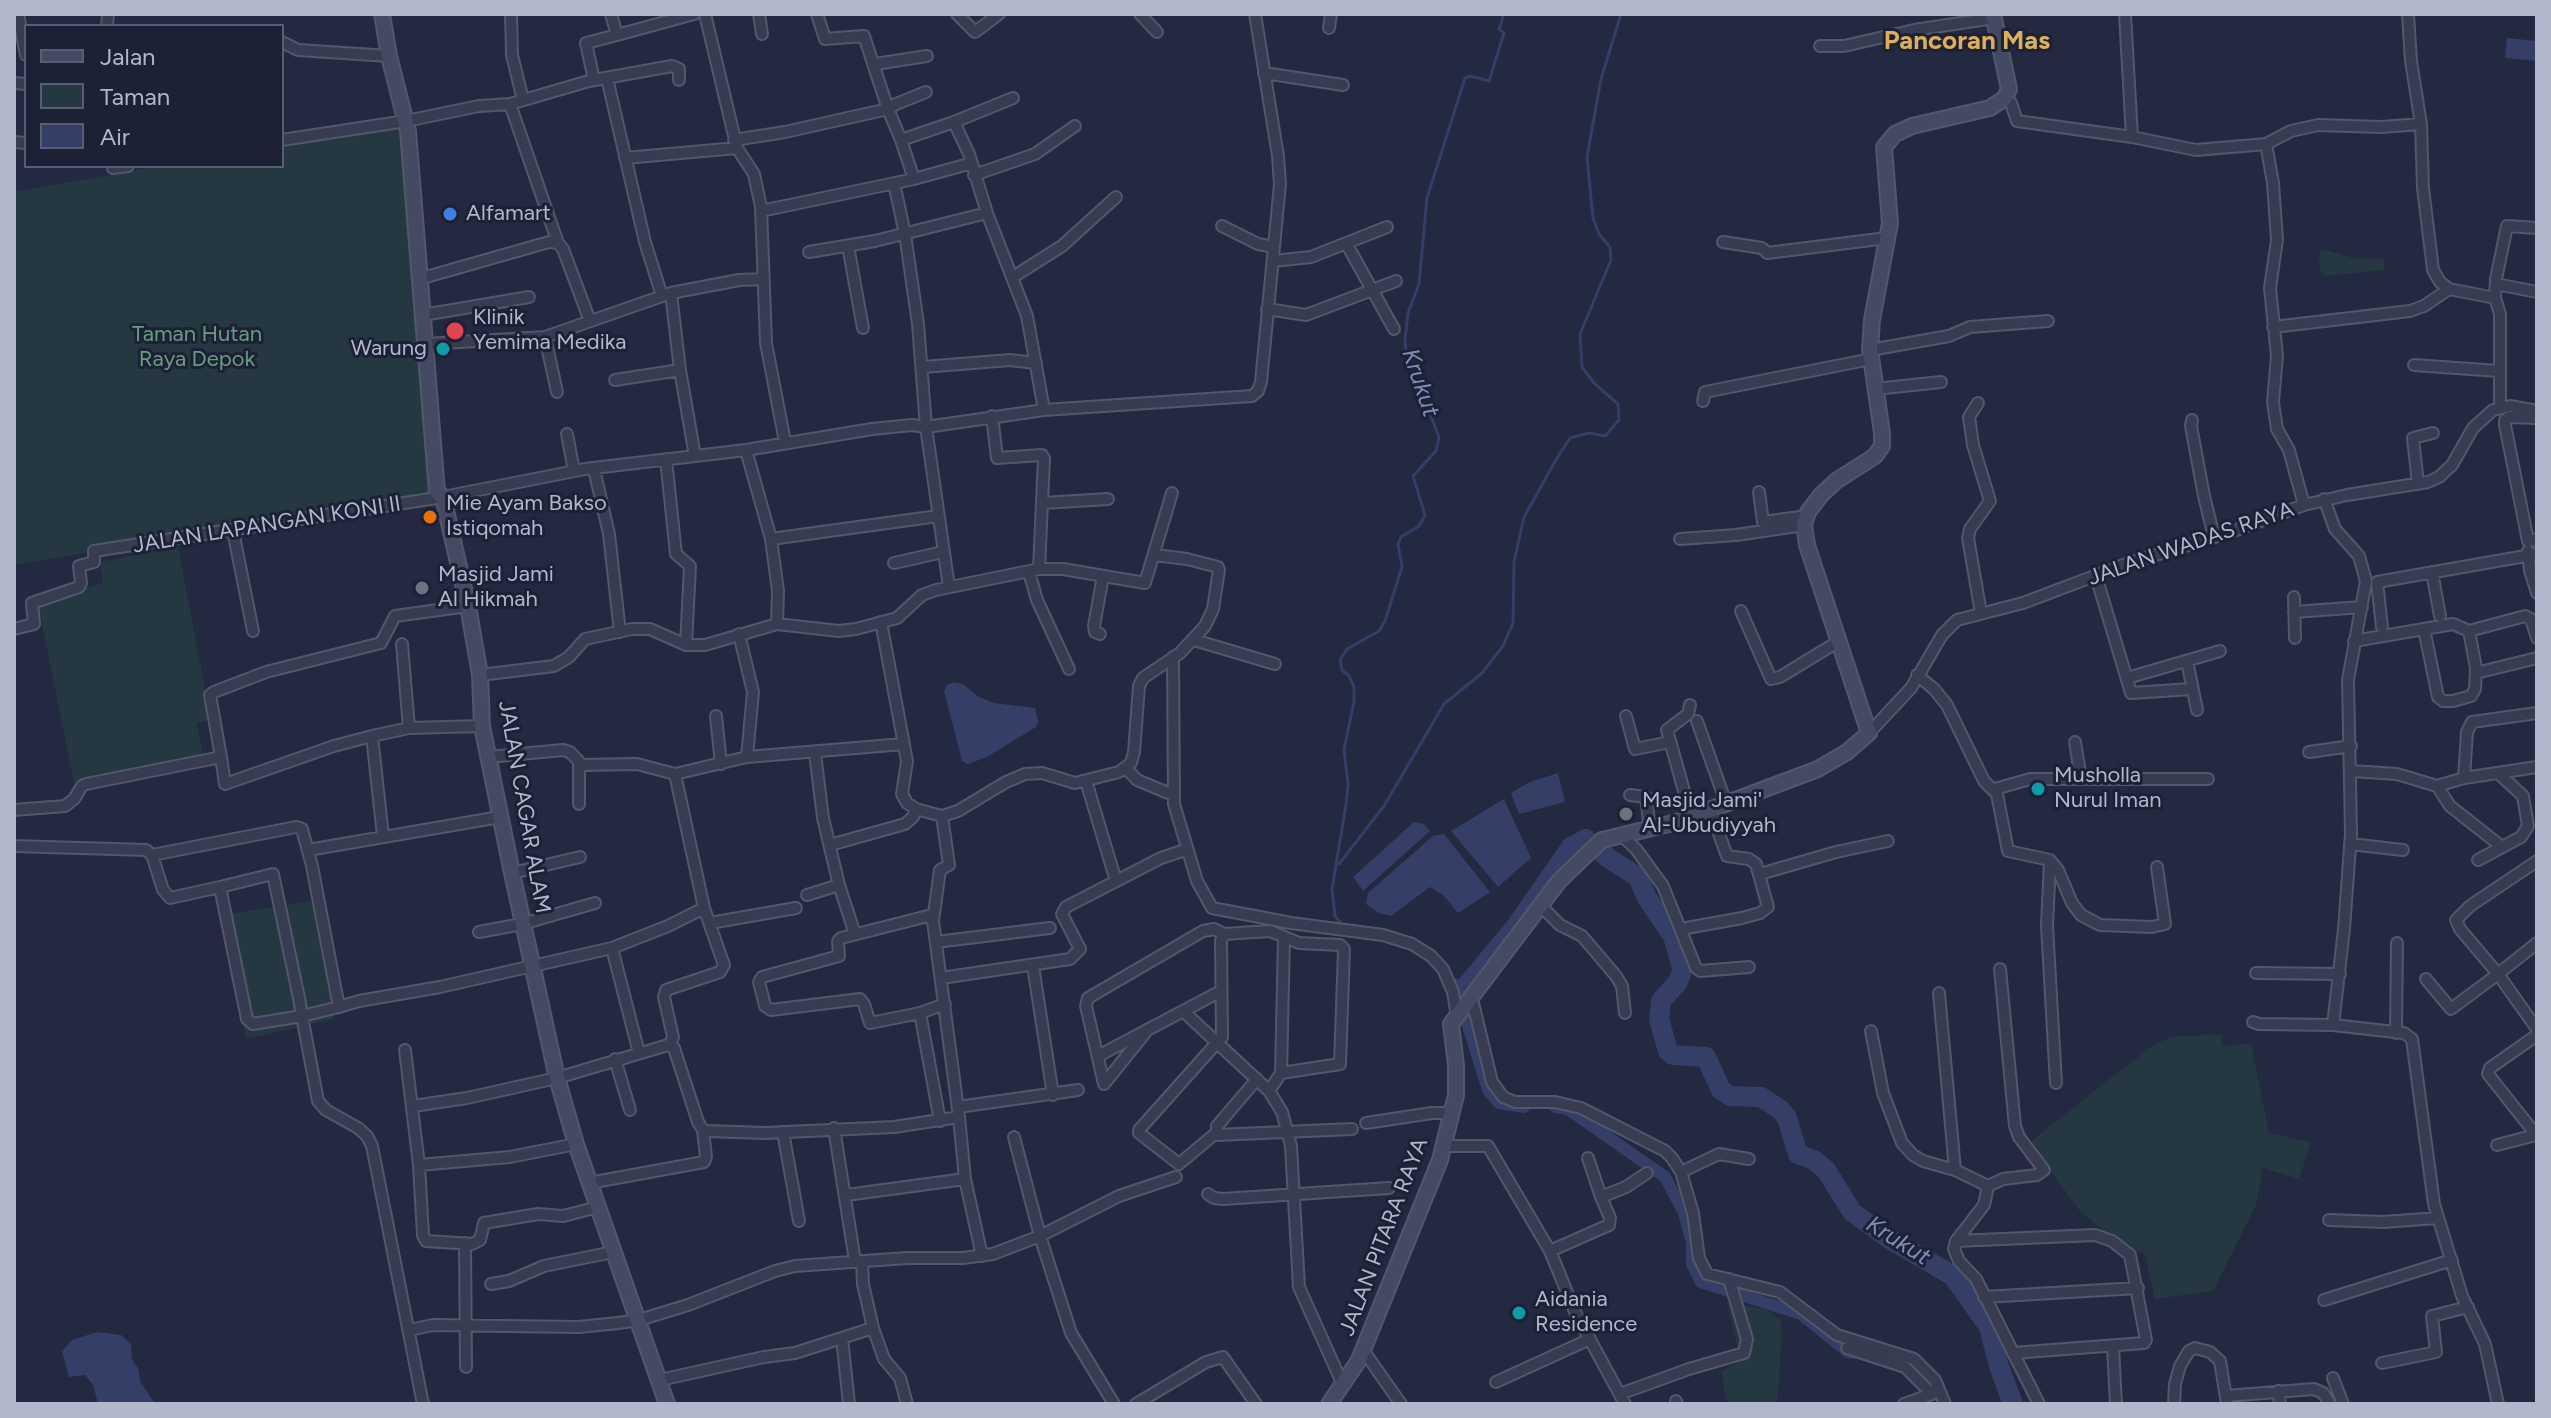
<!DOCTYPE html>
<html>
<head>
<meta charset="utf-8">
<style>
	body { margin:0 }
	#map { position:relative; width:2551px; height:1418px; overflow:hidden; background:#232940; font-family:Figtree,sans-serif }
	canvas { display:block }
	.frame { position:absolute; inset:0; border:16px solid #b3b7cb; pointer-events:none }
	.legend { position:absolute; left:24px; top:24px; width:260px; height:144px; box-sizing:border-box; background:#1c2135; border:2px solid #585d71; margin:0; padding:10px 14px; list-style:none; font-size:24px; color:#b3b7cb }
	.legend li { display:flex; align-items:center; gap:16px; height:40px }
	.legend b { width:40px; border:2px solid #585d71 }
</style>
</head>
<body>
<div id="map">
<canvas width="2551" height="1418"></canvas>
<div class="frame"></div>
<ul class="legend">
<li><b style="height:10px;background:#454a63"></b>Jalan</li>
<li><b style="height:22px;background:#253841"></b>Taman</li>
<li><b style="height:22px;background:#343e66"></b>Air</li>
</ul>
</div>
<script>
const c = document.querySelector('canvas').getContext('2d');
c.lineJoin = 'round';
function fill(path, color) {
  c.fillStyle = color;
  c.fill(path, 'evenodd');
}
function toPath(rows) {
  const path = new Path2D();
  for (const r of rows) {
    path.moveTo(r[0], r[1]);
    for (let i = 2; i < r.length; i += 2) path.lineTo(r[i], r[i + 1]);
  }
  return path;
}
function trace(path, color, width, dash) {
  c.strokeStyle = color;
  c.lineWidth = width;
  c.lineCap = dash ? 'butt' : 'round';
  c.setLineDash(dash || []);
  c.stroke(path);
}
function write(font, color, halo, rows, align = 'center') {
  c.font = font + ' Figtree,sans-serif';
  c.lineWidth = 6;
  c.setLineDash([]);
  c.textBaseline = 'middle';
  c.strokeStyle = halo;
  c.fillStyle = color;
  for (const [text, x, y, turn = 0] of rows) {
    c.save();
    c.translate(x, y);
    c.rotate((+turn || 0) * Math.PI / 180);
    c.textAlign = isNaN(turn) ? turn : align;
    if (halo) c.strokeText(text, 0, 0);
    c.fillText(text, 0, 0);
    c.restore();
  }
}
const green = toPath([
	[400,125,405,144,434,493,14,565,14,192,159,166,282,166,282,144],
	[2325,250,2354,258,2384,259,2384,270,2325,276,2321,272,2319,263,2320,252],
	[178,547,211,720,197,723,203,756,74,783,38,604,103,583,100,562],
	[313,901,334,1019,246,1039,222,915],
	[2222,1034,2222,1046,2251,1044,2269,1133,2311,1142,2299,1179,2263,1168,2256,1205,2213,1291,2155,1299,2145,1254,2117,1243,2079,1210,2030,1142,2153,1045,2171,1037],
	[1727,1303,1766,1309,1780,1320,1782,1334,1777,1404,1727,1404,1721,1371,1741,1361]
]);
const water = toPath([
	[2507,38,2537,41,2537,61,2505,58],
	[954,682,963,684,979,697,994,703,1035,708,1038,721,1036,727,987,757,968,764,962,761,944,691,947,685],
	[1558,773,1565,802,1519,814,1511,793,1530,782],
	[1504,799,1531,858,1498,887,1451,831],
	[1414,822,1424,824,1430,831,1363,891,1353,877],
	[1444,834,1490,892,1458,913,1444,896,1430,887,1391,916,1379,913,1366,904,1368,893,1433,836],
	[97,1332,121,1335,131,1344,132,1359,138,1368,140,1381,155,1404,98,1404,93,1385,85,1375,69,1377,62,1351,72,1340]
]);
const stream = toPath([
	[1339,864,1384,806,1444,704,1482,673,1503,646,1513,623,1514,562,1524,517,1557,458,1570,438,1589,433,1605,436,1619,420,1618,404,1594,383,1582,367,1580,334,1611,260,1610,247,1599,234,1593,218,1587,157,1601,79,1621,14],
	[1344,927,1335,916,1332,889,1346,805,1348,784,1344,749,1354,702,1354,687,1349,676,1342,670,1340,660,1347,649,1379,631,1385,621,1402,567,1398,544,1401,537,1419,526,1425,515,1413,476,1436,451,1439,437,1406,353,1405,340,1408,313,1419,284,1427,198,1465,78,1470,76,1489,81,1504,33,1499,29,1504,14]
]);
const canal = toPath([
	[1455,984,1488,1090,1499,1103,1524,1107],
	[1555,1107,1568,1109,1665,1177,1684,1213,1692,1243,1692,1264,1701,1282,1801,1314,1848,1352,1855,1353]
]);
const river = toPath([
	[1458,996,1517,925,1571,847,1586,839,1608,858,1638,877,1647,898,1673,936,1682,968,1681,974,1678,982,1661,1001,1659,1019,1668,1051,1673,1055,1706,1057,1721,1090,1730,1096,1761,1097,1781,1110,1787,1118,1798,1154,1814,1160,1826,1170,1852,1212,1888,1238,1953,1276,1989,1327,1999,1366,2013,1404]
]);
const street = toPath([
	[18,14,26,55],
	[511,14,512,55,523,100],
	[611,14,617,35,694,14],
	[705,14,737,148,754,174,761,207,766,343,785,442],
	[759,14,762,34],
	[957,14,975,32,999,14],
	[1140,14,1157,32],
	[2125,14,2132,137],
	[2408,14,2411,61,2421,124,2423,188,2433,270,2440,282,2449,289,2495,298],
	[107,26,108,14],
	[1329,28,1331,14],
	[282,42,298,50,389,56],
	[1820,46,1844,46,1914,30,1994,18],
	[875,64,927,56],
	[1264,73,1343,85],
	[607,78,645,242,662,296],
	[594,80,586,43,617,35],
	[14,83,26,84],
	[926,92,896,104,888,109,901,140,954,122,1013,98],
	[2005,98,2011,103,2017,121,2132,137,2196,150,2266,144,2291,131,2318,125,2381,127,2421,124],
	[510,104,558,243],
	[954,122,969,154,987,213,1027,316,1044,410],
	[282,140,406,121,479,106,510,104,589,81,672,66,679,69,679,80],
	[734,140,785,132,888,109,864,36,825,39,817,14],
	[901,140,914,179],
	[14,142,26,143],
	[2266,144,2273,183,2277,240,2270,288,2277,356,2273,402,2277,429,2289,450,2304,505],
	[625,158,737,148],
	[113,166,113,168,128,166],
	[974,175,1035,154,1075,126],
	[894,183,905,234,918,324,926,427,949,587],
	[761,211,914,179,972,163],
	[1222,226,1258,244,1274,247],
	[1723,242,1762,248,1767,253,1887,238],
	[1346,243,1394,329],
	[848,246,863,328],
	[809,252,875,241,987,213],
	[1273,261,1311,257,1387,227],
	[1013,277,1062,246,1116,197],
	[419,279,549,242,558,243,563,249,590,321],
	[2496,284,2537,292],
	[671,293,680,370,695,456],
	[1267,309,1306,315,1396,281],
	[423,315,529,297],
	[2273,327,2410,311,2424,306,2449,289],
	[545,337,557,392],
	[426,344,545,337,671,293,739,280,763,279],
	[1870,350,1949,336,1970,327,2048,321],
	[2414,365,2499,371],
	[923,367,1010,360,1036,363],
	[615,380,680,370],
	[1875,389,1941,382],
	[1703,401,1705,392,1871,359],
	[1978,403,1969,417,1973,445,1990,501,1970,529,1968,538,1981,613],
	[2500,406,2500,314,2495,298,2496,279,2507,226,2537,228],
	[992,416,997,458,1042,455,1044,458,1039,569],
	[2537,418,2509,417,2505,420,2505,425,2528,541,2537,539],
	[2192,420,2191,426,2204,496,2214,537],
	[567,434,574,471],
	[666,459,676,554,690,566,686,645,705,645,777,624,778,591,771,539,746,450],
	[594,469,609,534,620,632],
	[2418,484,2413,438,2433,433],
	[1759,492,1763,522,1807,516],
	[2324,499,2335,529,2359,556,2366,581,2348,680,2351,834,2344,929,2333,1025],
	[1043,503,1108,499],
	[233,531,253,631],
	[771,539,938,516],
	[1680,539,1736,535,1804,525],
	[2528,551,2530,571,2537,593],
	[894,563,943,552],
	[1029,572,1037,600,1069,669],
	[2432,572,2440,616],
	[2096,576,2131,693,2192,689],
	[2294,597,2295,638],
	[1741,611,1771,679,1780,677,1839,641],
	[2294,612,2362,607],
	[881,622,907,761,902,794,907,803,916,809,942,816,958,811,1006,782,1025,774,1042,773,1075,783,1119,772,1131,763,1134,752,1139,686,1143,678,1180,653,1205,626,1213,609,1219,570,1218,567,1187,559,1155,555],
	[777,624,839,631,856,629,897,618,922,595,936,590,1039,569,1063,569,1145,583,1172,493],
	[2382,627,2377,582,2537,554],
	[14,629,34,624,32,603,79,587,81,583,79,566,94,562,94,551,443,497,585,469,746,450,872,429,912,425,926,427,1044,410,1252,396,1258,391,1261,382,1280,184,1278,156,1255,14],
	[2424,629,2438,697,2443,701,2453,701,2471,696,2475,689,2476,668,2469,631],
	[739,634,753,692,747,757],
	[1100,634,1095,632,1094,626,1103,576],
	[1194,640,1275,664],
	[2354,641,2453,624,2469,631,2525,616,2531,619,2537,638],
	[402,644,409,728],
	[1173,657,1174,804,1197,881,1212,908,1291,923,1383,935,1412,944,1431,956,1443,969,1453,992,1457,1017],
	[2187,661,2197,710],
	[2476,673,2537,658],
	[480,675,554,666,569,657,585,639,632,629,650,629,686,645],
	[1917,675,1934,689,1947,705,1984,781,1997,794,2008,851,2050,860,2058,870,2072,903,2081,915,2100,925,2152,927,2165,924,2157,867],
	[2127,678,2220,651],
	[1690,705,1688,714,1667,730,1691,816],
	[2537,713,2472,722,2467,732,2464,778,2537,767],
	[716,716,721,764],
	[1626,716,1635,749,1670,742],
	[1697,721,1726,803],
	[1869,733,1911,688,1942,635,1957,620,2023,603,2126,564,2231,532,2304,505,2347,495,2428,482,2439,477,2452,465,2473,428,2493,410,2510,406,2537,411],
	[372,736,383,836],
	[2075,742,2081,779],
	[2309,752,2351,746],
	[815,753,823,818,839,885,855,934],
	[221,757,210,695,214,692,266,672,381,643,395,616,468,606],
	[488,757,563,750,570,752,582,765,637,764,675,774,747,757,904,744],
	[1126,768,1137,780,1173,795],
	[2352,771,2397,774,2437,786,2450,806,2502,847],
	[1086,781,1116,881],
	[2437,786,2464,778],
	[1995,789,2030,779,2208,779],
	[1630,795,1646,797,1650,828],
	[579,804,579,764],
	[14,810,65,806,74,799,82,786,86,784,221,757,225,784,334,746,372,736,409,728,482,726],
	[1620,834,1636,849,1663,886,1696,968,1700,971,1749,967],
	[2350,844,2403,850],
	[830,845,905,824,913,817,916,809],
	[14,846,146,850,152,855,296,827,302,829,312,866,339,1007,302,1016,253,1024,247,1019,220,887,273,874,299,998,302,1016,318,1101,326,1110,358,1128,367,1136,372,1146,423,1404],
	[308,850,500,817],
	[152,855,163,890,170,898,220,887],
	[2050,860,2047,926,2056,1083],
	[2478,860,2521,837,2528,826,2523,796,2498,773],
	[512,873,580,857],
	[1760,874,1836,852,1888,841],
	[807,895,839,885],
	[1541,906,1560,925,1582,936,1616,976,1622,986,1625,1013],
	[933,921,928,916,841,938,838,941,839,956,762,977,759,982,765,1006,771,1010,860,999,864,1004,870,1023,920,1013,945,1004],
	[710,923,796,908],
	[1681,929,1742,918,1760,913,1768,907,1756,864,1749,859,1727,856,1710,809],
	[479,932,522,924,595,903],
	[936,942,1050,928],
	[2537,943,2498,974,2537,1029],
	[612,948,639,1053],
	[1033,966,1053,1095],
	[2000,969,2015,1126,2019,1137,2044,1170,2037,1175,2003,1179,1988,1186,1984,1205,1956,1241,1954,1249,1959,1261,1976,1279,2039,1404],
	[2256,973,2340,974],
	[941,978,1070,959,1080,949,1062,914,1066,907,1161,858,1182,851,1188,852],
	[2426,979,2451,1009,2498,974,2460,929,2456,920,2470,906,2537,861],
	[1939,993,1955,1170,1988,1186],
	[1472,999,1492,1082,1503,1097,1515,1102,1555,1102,1581,1108,1665,1151,1672,1158,1681,1172,1693,1213,1699,1258,1707,1274,1780,1292,1837,1335,1914,1359,1935,1380,1945,1404],
	[339,1007,359,1001,440,987,612,948,668,926,704,908],
	[1183,1011,1269,1091,1282,1112,1291,1146,1299,1287,1343,1385],
	[920,1013,940,1121],
	[2253,1022,2259,1024,2333,1025,2404,1033,2412,1039,2434,1204,2462,1296,2485,1344,2498,1404],
	[1871,1031,1883,1093,1902,1143,1913,1155,1923,1161,1955,1170],
	[2396,1033,2397,943],
	[2537,1035,2490,1068,2488,1074,2537,1136],
	[670,1045,673,1037,664,997,666,990,720,972,724,965,704,908,675,774],
	[405,1050,419,1165,510,1157,576,1144],
	[1098,1056,1221,991],
	[615,1059,630,1110],
	[1257,1079,1217,1126,1217,1135,1352,1129],
	[1104,1084,1086,1006,1088,998,1203,931,1214,929,1224,934],
	[1104,1084,1145,1033],
	[1269,1091,1281,1073,1284,937],
	[413,1106,467,1098,557,1078,668,1045,674,1048,698,1122,703,1130,707,1131,765,1133,894,1127,959,1117,933,921,940,870,949,865,942,816],
	[958,1107,1078,1090],
	[959,1117,965,1179,982,1256],
	[1366,1123,1432,1113,1453,1113],
	[834,1128,855,1261],
	[783,1132,799,1221],
	[1216,1133,1179,1164,1139,1133,1139,1130,1222,1037,1221,941,1224,934,1270,931,1299,943,1340,945,1344,949,1340,1064,1281,1073],
	[1014,1137,1040,1236,1071,1333,1114,1404],
	[2497,1145,2536,1135],
	[1444,1146,1488,1146,1550,1251,1576,1314,1625,1404],
	[1588,1158,1601,1197],
	[419,1165,423,1235,426,1241,472,1244,480,1240,484,1223,538,1214,563,1216,598,1207],
	[1681,1172,1719,1154,1749,1159],
	[589,1183,704,1162,706,1157,703,1130],
	[1208,1194,1214,1198,1223,1199,1389,1188],
	[846,1195,965,1179],
	[2329,1220,2383,1222,2438,1218],
	[1956,1241,2095,1235,2112,1241,2130,1255,2146,1340,2144,1343,2013,1353],
	[465,1243,466,1367],
	[1550,1251,1609,1225,1610,1218,1601,1197,1626,1187,1647,1173],
	[862,1261,863,1284,873,1328,884,1359,900,1378,907,1404],
	[491,1284,509,1281,544,1266,613,1252],
	[1984,1297,2138,1288],
	[2324,1300,2452,1260],
	[409,1330,433,1325,579,1327,618,1323,639,1320,688,1305,775,1271,795,1266,907,1258,963,1258,993,1254,1040,1236,1119,1196,1176,1177],
	[842,1338,849,1404],
	[2113,1347,2116,1404],
	[1847,1348,1905,1367,1932,1394,1904,1404],
	[1363,1350,1401,1404],
	[2382,1363,2436,1352,2432,1316,2468,1307],
	[2333,1378,2343,1404],
	[660,1380,764,1357,795,1353,873,1328],
	[1496,1382,1590,1339],
	[2278,1391,2280,1404],
	[1620,1394,1689,1369,1744,1353,1747,1339,1729,1279],
	[2226,1396,2314,1389,2323,1393,2330,1404],
	[1676,1401,1677,1404],
	[1136,1404,1206,1362,1223,1357,1256,1404],
	[2174,1404,2175,1384,2180,1366,2189,1351,2195,1348,2210,1352,2220,1361,2227,1404]
]);
const secondary = toPath([
	[382,14,389,56,408,131,437,492,443,497,468,606,480,675,482,726,512,873,557,1078,576,1144,667,1404],
	[1329,1404,1359,1360,1440,1160,1456,1095,1456,1065,1451,1024,1559,881,1602,840,1677,822,1818,769,1847,752,1869,733,1807,545,1804,525,1808,512,1821,495,1836,481,1875,456,1882,446,1882,433,1870,350,1872,320,1890,223,1884,147,1895,134,1912,126,1990,108,2005,98,2009,89,1993,14]
]);
const markers = [
	[450,214,8,"#3f7fe0"],
	[455,331,10,"#e0444e"],
	[443,349,8,"#0f9aa8"],
	[430,517,8,"#e8710a"],
	[422,588,8,"#6b7280"],
	[2038,789,8,"#0f9aa8"],
	[1626,814,8,"#6b7280"],
	[1519,1313,8,"#0f9aa8"]
];
const poiNames = [
	["Alfamart",466,214],
	["Klinik",473,318],
	["Yemima Medika",473,343],
	["Warung",427,349,"right"],
	["Mie Ayam Bakso",446,504],
	["Istiqomah",446,529],
	["Masjid Jami",438,575],
	["Al Hikmah",438,600],
	["Musholla",2054,776],
	["Nurul Iman",2054,801],
	["Masjid Jami'",1642,801],
	["Al-Ubudiyyah",1642,826],
	["Aidania",1535,1300],
	["Residence",1535,1325]
];
const parkNames = [
	["Taman Hutan",197,335],
	["Raya Depok",197,360]
];
const streetNames = [
	["JALAN LAPANGAN KONI II",267,525,-9],
	["JALAN WADAS RAYA",2191,544,-19],
	["JALAN CAGAR ALAM",524,807,80],
	["JALAN PITARA RAYA",1384,1237,-69]
];
const waterNames = [
	["Krukut",1420,383,71],
	["Krukut",1898,1241,32]
];
const quarterNames = [
	["Pancoran Mas",1967,41]
];
fill(green, '#253841');
fill(water, '#343e66');
trace(stream, '#343e66', 3);
trace(canal, '#343e66', 12);
trace(river, '#343e66', 20);
trace(street, '#52576b', 14);
trace(secondary, '#52576b', 18);
trace(street, '#373c50', 10);
trace(secondary, '#454a63', 14);
for (const [x, y, r, color] of markers) {
  const dot = new Path2D();
  dot.arc(x, y, r, 0, 2 * Math.PI);
  c.fillStyle = color;
  c.fill(dot);
  trace(dot, '#1c2135', 3);
}
write('22px', '#b3b7cb', '#1c2135', poiNames, 'left');
write('22px', '#699d80', '#1c2135', parkNames);
write('22px', '#b3b7cb', '#1c2135', streetNames);
write('italic 24px', '#808cb8', '#1c2135', waterNames);
write('bold 26px', '#dcaf5c', '#1c2135', quarterNames);
</script>
</body>
</html>
